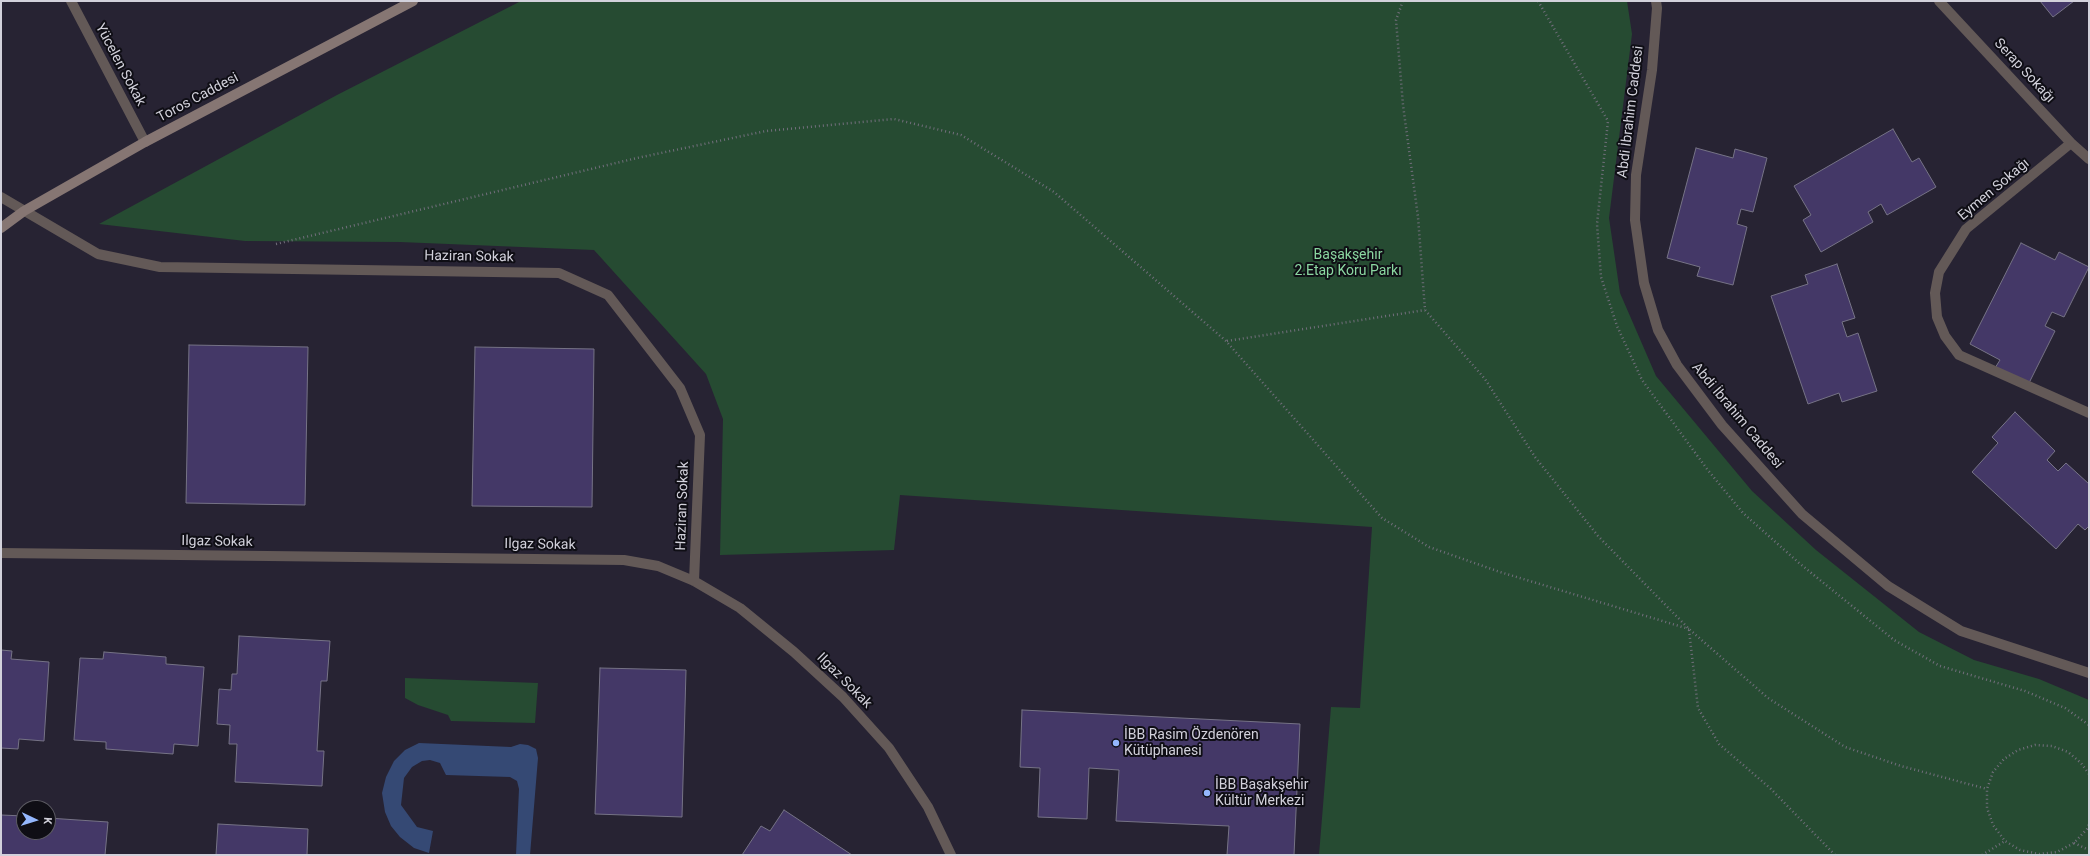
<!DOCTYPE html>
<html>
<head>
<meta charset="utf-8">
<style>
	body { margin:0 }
	#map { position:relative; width:2090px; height:856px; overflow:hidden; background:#272333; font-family:Roboto,sans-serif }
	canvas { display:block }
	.frame { position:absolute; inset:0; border:2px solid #d2d1db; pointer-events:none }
	.north { position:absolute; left:16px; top:800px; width:40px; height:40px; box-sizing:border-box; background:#0f0e15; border:1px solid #5d5c64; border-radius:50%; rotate:94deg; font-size:11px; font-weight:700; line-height:16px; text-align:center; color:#d2d1db }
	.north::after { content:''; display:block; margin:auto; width:14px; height:18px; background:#94b7fd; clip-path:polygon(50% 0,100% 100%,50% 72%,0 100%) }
</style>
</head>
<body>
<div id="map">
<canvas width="2090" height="856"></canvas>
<div class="frame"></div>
<div class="north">K</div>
</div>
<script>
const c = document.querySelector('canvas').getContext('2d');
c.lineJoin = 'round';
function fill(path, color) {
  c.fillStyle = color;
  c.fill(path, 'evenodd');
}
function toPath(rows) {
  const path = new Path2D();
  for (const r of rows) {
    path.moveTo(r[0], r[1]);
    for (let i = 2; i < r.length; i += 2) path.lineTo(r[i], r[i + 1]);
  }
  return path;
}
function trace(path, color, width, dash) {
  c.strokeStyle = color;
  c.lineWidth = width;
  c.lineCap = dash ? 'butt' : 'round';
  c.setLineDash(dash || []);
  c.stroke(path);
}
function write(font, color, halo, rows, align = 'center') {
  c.font = font + ' Roboto,sans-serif';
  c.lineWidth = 4;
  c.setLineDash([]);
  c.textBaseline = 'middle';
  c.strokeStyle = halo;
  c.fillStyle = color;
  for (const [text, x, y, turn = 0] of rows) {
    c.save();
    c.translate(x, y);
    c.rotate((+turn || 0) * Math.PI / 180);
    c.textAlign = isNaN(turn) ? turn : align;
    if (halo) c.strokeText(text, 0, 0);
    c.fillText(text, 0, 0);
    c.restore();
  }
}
const green = toPath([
	[521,1,1627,1,1632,34,1609,218,1620,293,1656,376,1752,491,1816,550,1919,632,1974,660,2039,679,2089,700,2089,855,1319,855,1331,707,1360,708,1372,527,900,495,894,550,720,555,723,419,706,374,594,250,400,242,245,241,99,224,337,95],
	[405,678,538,683,535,723,451,721,448,715,418,705,405,698]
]);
const water = toPath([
	[419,743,511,747,520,744,528,745,536,749,538,758,530,855,516,855,519,789,517,781,510,777,446,775,440,763,430,760,422,761,412,767,404,778,401,805,417,827,433,831,429,853,414,848,400,837,391,826,385,812,382,793,386,777,394,761,405,750]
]);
const building = toPath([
	[2040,1,2074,1,2053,17,2040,1],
	[1893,129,1912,162,1919,158,1936,187,1887,215,1881,204,1868,212,1873,222,1821,252,1803,220,1811,215,1794,186,1893,129],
	[1696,148,1733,158,1735,149,1767,158,1753,212,1741,209,1737,224,1747,227,1733,285,1697,276,1700,267,1667,258,1696,148],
	[2021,243,2055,260,2059,252,2089,267,2064,317,2052,312,2045,326,2055,331,2028,385,1995,368,2000,360,1970,344,2021,243],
	[1837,264,1855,318,1842,322,1847,337,1858,333,1877,391,1842,402,1839,393,1808,404,1771,296,1808,284,1805,275,1837,264],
	[189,345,308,347,305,505,186,503,189,345],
	[475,347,594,349,592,507,472,506,475,347],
	[2015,412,2055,451,2047,460,2058,471,2066,463,2089,484,2089,526,2085,530,2078,524,2056,549,1972,472,1998,443,1992,437,2015,412],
	[239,636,330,641,327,681,321,681,317,751,324,751,322,786,235,782,237,744,229,744,230,725,217,724,219,689,231,690,232,674,237,674,239,636],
	[1,650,12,651,11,659,49,662,44,741,19,739,18,749,1,748,1,650],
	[104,652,166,657,166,664,204,667,198,746,174,744,173,754,106,749,106,742,74,740,80,658,103,659,104,652],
	[600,668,686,670,682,817,595,814,600,668],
	[1022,710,1300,724,1294,855,1227,855,1229,826,1116,821,1119,770,1089,768,1087,819,1038,817,1040,768,1020,767,1022,710],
	[784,810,852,855,742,855,761,826,770,831,784,810],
	[1,815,24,816,24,832,48,832,48,818,108,822,105,855,1,855,1,815],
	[218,824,308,829,307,855,216,855,218,824]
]);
const path = toPath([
	[1403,1,1396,20,1403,105,1418,217,1425,310,1485,379,1535,457,1598,536,1689,629,1768,698,1845,747,1901,766,1987,789],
	[1538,1,1608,121,1597,224,1601,277,1617,326,1642,380,1707,469,1743,513,1799,563,1894,640,1940,666,2025,691,2065,708,2089,725],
	[276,244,637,158,766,131,894,119,961,135,1054,192,1226,341,1382,518,1429,547,1500,572,1689,629],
	[1227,341,1425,310],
	[1689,630,1698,708,1719,744,1771,789,1835,855],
	[2089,774,2081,763,2068,752,2052,746,2035,745,2018,750,2004,759,1993,772,1987,789,1987,808,1993,825,2005,841,2020,850,2039,854,2057,852,2074,843,2087,829,2089,824],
	[2074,843,2089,850],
	[1982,855,2005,841]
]);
const minor = toPath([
	[71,1,145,142],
	[1939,1,2071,143,2089,159],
	[2071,143,1966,229,1939,272,1935,293,1937,317,1945,336,1959,355,2089,413],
	[1,197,98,254,160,267,559,273,608,295,680,388,700,435,694,581],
	[1,553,624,560,658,566,694,581,740,608,794,652,843,697,889,748,928,807,951,855]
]);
const tertiary = toPath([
	[1656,1,1657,8,1652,70,1636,175,1635,220,1644,283,1658,330,1677,365,1722,425,1802,514,1888,586,1961,631,2089,673]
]);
const secondary = toPath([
	[1,228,24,211,145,142,413,1]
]);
const markers = [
	[1116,743,4,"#94b7fd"],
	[1207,793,4,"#94b7fd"]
];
const streetNames = [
	["Yücelen Sokak",120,65,62],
	["Serap Sokağı",2024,71,47],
	["Toros Caddesi",198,98,-28],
	["Abdi İbrahim Caddesi",1631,112,-83],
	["Eymen Sokağı",1994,190,-40],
	["Haziran Sokak",469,257,1],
	["Abdi İbrahim Caddesi",1737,416,50],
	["Haziran Sokak",683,506,-88],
	["Ilgaz Sokak",217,542,1],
	["Ilgaz Sokak",540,545,1],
	["Ilgaz Sokak",844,681,45]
];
const parkNames = [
	["Başakşehir",1348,255],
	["2.Etap Koru Parkı",1348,271]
];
const poiNames = [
	["İBB Rasim Özdenören",1124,735],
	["Kütüphanesi",1124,751],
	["İBB Başakşehir",1215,785],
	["Kültür Merkezi",1215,801]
];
fill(green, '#264b32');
fill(water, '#354974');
fill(building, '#443867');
trace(building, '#767386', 1);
trace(path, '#726f7c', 2.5, [1, 3]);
trace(minor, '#635957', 10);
trace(tertiary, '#635957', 10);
trace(secondary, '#867673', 10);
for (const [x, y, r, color] of markers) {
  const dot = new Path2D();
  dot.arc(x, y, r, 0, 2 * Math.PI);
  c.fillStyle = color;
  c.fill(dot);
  trace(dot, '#0f0e15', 1.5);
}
write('14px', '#d2d1db', '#0f0e15', streetNames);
write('14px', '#8bd7a1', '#0f0e15', parkNames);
write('14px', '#d2d1db', '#0f0e15', poiNames, 'left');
</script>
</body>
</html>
